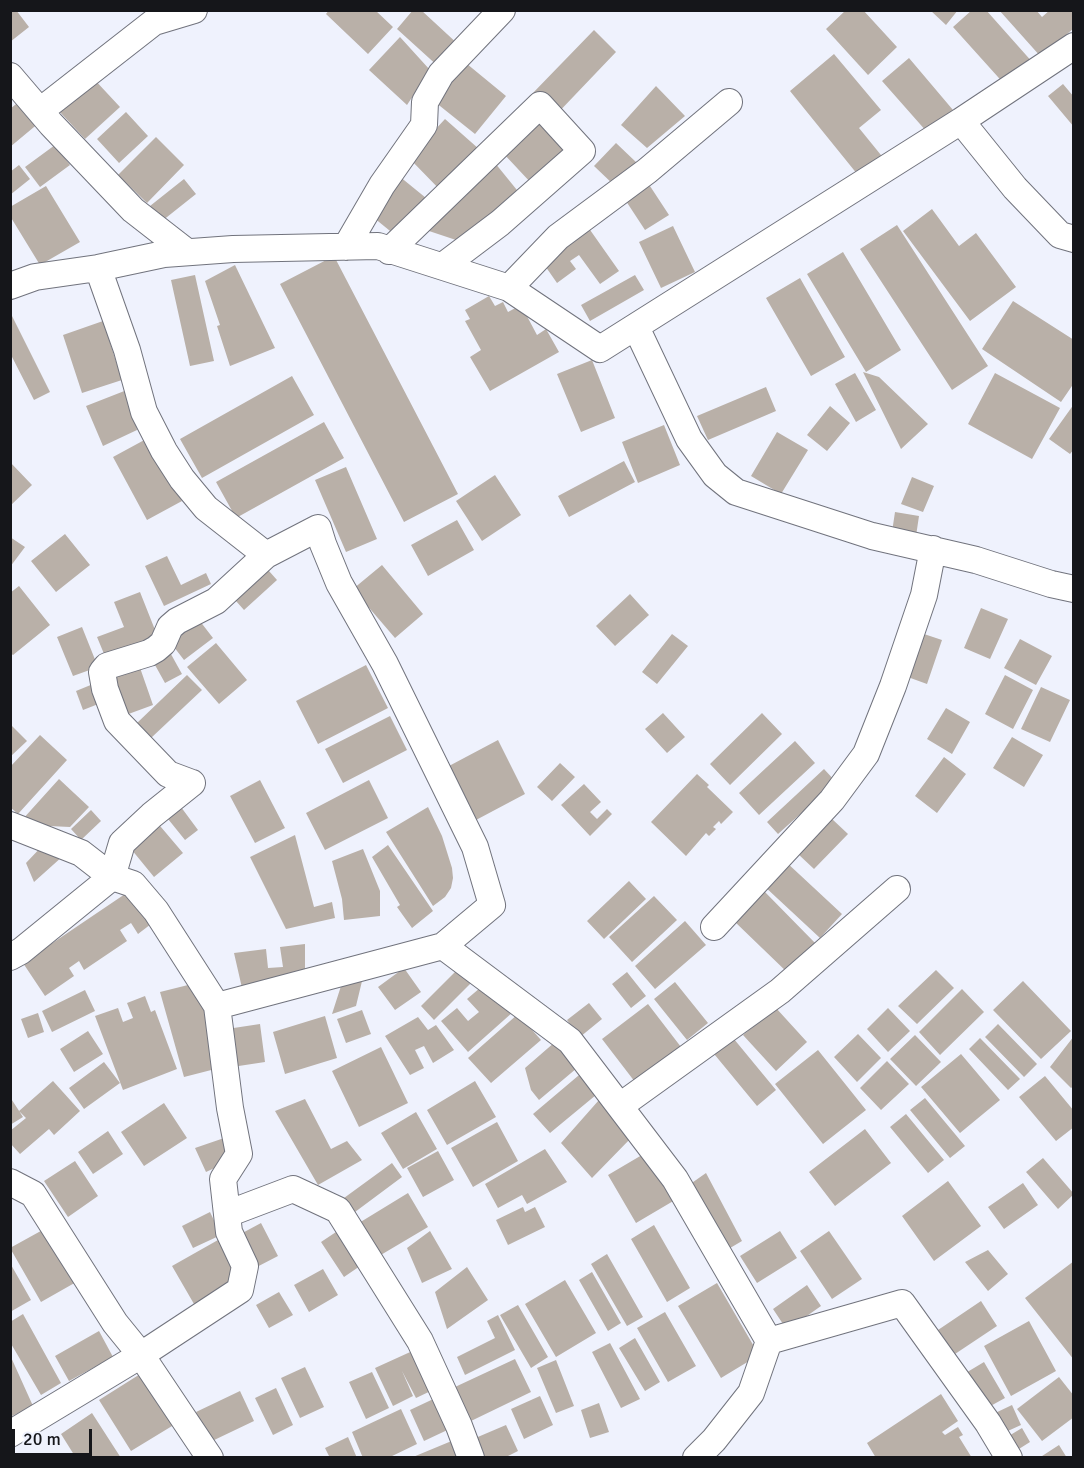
<!DOCTYPE html>
<html>
<head>
<meta charset="utf-8">
<style>
	body { margin:0 }
	#map { position:relative; width:1084px; height:1468px; overflow:hidden; background:#eff2fd; font-family:Signika,sans-serif }
	canvas { display:block }
	.frame { position:absolute; inset:0; border:12px solid #15161a; pointer-events:none }
	.scale { position:absolute; left:12px; top:1429px; width:80px; height:27px; box-sizing:border-box; border:3px solid #15161a; border-top:0; padding-left:8px; font-size:18px; line-height:21px; white-space:nowrap; color:#15161a; -webkit-text-stroke:4px #eff2fd; paint-order:stroke }
</style>
</head>
<body>
<div id="map">
<canvas width="1084" height="1468"></canvas>
<div class="frame"></div>
<div class="scale">20 m</div>
</div>
<script>
const c = document.querySelector('canvas').getContext('2d');
c.lineJoin = 'round';
function fill(path, color) {
  c.fillStyle = color;
  c.fill(path, 'evenodd');
}
function toPath(rows) {
  const path = new Path2D();
  for (const r of rows) {
    path.moveTo(r[0], r[1]);
    for (let i = 2; i < r.length; i += 2) path.lineTo(r[i], r[i + 1]);
  }
  return path;
}
function trace(path, color, width, dash) {
  c.strokeStyle = color;
  c.lineWidth = width;
  c.lineCap = dash ? 'butt' : 'round';
  c.setLineDash(dash || []);
  c.stroke(path);
}
const building = toPath([
	[10,10,16,10,29,27,10,42],
	[329,10,375,10,393,27,368,54,326,14],
	[413,10,421,10,460,46,440,68,397,29],
	[846,10,863,10,897,47,868,75,826,29],
	[930,10,958,10,946,25],
	[972,10,986,10,1034,64,1007,87,953,27],
	[999,10,1036,10,1042,17,1050,10,1074,10,1074,28,1041,57],
	[594,30,616,52,553,118,530,96],
	[400,37,430,70,407,105,369,70],
	[834,54,881,110,859,128,885,160,862,180,790,91],
	[909,58,953,110,927,132,882,81],
	[461,59,506,96,475,134,430,98],
	[93,78,120,107,85,139,58,110],
	[1063,84,1074,97,1074,127,1048,96],
	[656,86,685,116,647,148,621,125],
	[21,100,40,122,10,147,10,109],
	[126,112,148,136,119,163,97,139],
	[539,118,569,150,532,184,503,153],
	[445,119,488,157,445,195,409,158],
	[156,137,184,165,147,203,118,175],
	[616,143,637,163,615,186,594,166],
	[55,145,70,165,40,187,25,167],
	[495,163,521,195,459,241,417,227],
	[19,165,30,179,10,195,10,172],
	[399,176,426,198,395,235,368,213],
	[184,179,196,194,162,221,150,206],
	[648,183,669,215,645,230,624,198],
	[46,186,80,242,40,265,10,216,10,207],
	[932,209,959,246,976,233,1016,287,970,321,903,231],
	[897,225,988,366,952,390,860,249],
	[673,226,695,272,661,288,639,242],
	[588,227,619,271,600,284,579,255,570,261,576,269,557,283,541,260],
	[843,252,901,350,866,372,807,274],
	[334,256,458,494,404,522,280,284],
	[235,265,275,348,230,366,217,326,220,325,205,281],
	[195,275,214,361,190,366,171,280],
	[635,275,644,290,590,321,581,305],
	[800,278,845,357,811,376,766,298],
	[489,296,495,306,503,302,508,312,521,305,537,335,546,329,559,352,490,391,470,357,481,350,465,321,470,319,465,310],
	[1013,301,1074,340,1074,383,1061,402,982,349],
	[10,312,50,392,34,400,10,353],
	[103,321,122,380,82,393,63,335],
	[592,360,615,418,581,432,557,374],
	[863,372,879,377,928,424,901,449],
	[855,373,876,410,856,422,835,384],
	[995,373,1060,408,1032,459,968,424],
	[292,376,314,415,202,478,180,439],
	[766,387,776,411,708,440,697,416],
	[132,388,137,430,103,446,86,406],
	[1074,404,1074,449,1070,454,1049,439],
	[830,406,850,423,827,451,807,435],
	[324,422,344,458,236,518,216,482],
	[664,425,680,465,638,483,622,442],
	[777,432,808,450,781,494,751,476],
	[148,438,182,501,147,520,113,457],
	[624,461,635,482,569,517,558,496],
	[10,462,32,485,10,506],
	[346,467,377,539,346,552,315,480],
	[495,475,521,515,482,541,456,501],
	[912,477,934,486,923,512,901,504],
	[895,512,919,516,916,536,892,532],
	[457,520,474,550,428,576,411,545],
	[65,534,90,565,56,592,31,561],
	[10,537,25,547,10,567],
	[167,556,181,585,206,573,211,584,164,606,145,566],
	[261,562,277,580,244,610,228,592],
	[382,565,423,614,395,638,353,589],
	[19,586,50,625,13,655,10,653,10,593],
	[140,592,159,640,107,661,97,637,124,627,114,602],
	[630,594,649,615,615,646,596,626],
	[981,608,1008,619,990,659,964,648],
	[196,616,213,638,184,660,167,638],
	[82,627,98,667,73,676,57,637],
	[921,633,942,640,927,684,905,676],
	[672,634,688,646,657,684,642,672],
	[1020,639,1052,656,1036,685,1004,668],
	[216,643,247,680,219,704,187,667],
	[167,647,182,674,165,683,150,656],
	[138,662,153,705,123,716,108,673],
	[366,665,388,708,318,744,296,701],
	[187,675,202,690,151,738,137,723],
	[1005,675,1033,690,1013,729,985,714],
	[98,682,106,701,83,710,76,691],
	[1041,687,1070,700,1050,742,1021,729],
	[946,708,970,722,952,754,927,739],
	[663,713,685,737,667,753,645,729],
	[762,713,782,734,730,785,710,764],
	[390,716,407,750,343,783,325,749],
	[10,724,27,741,10,757],
	[40,735,67,760,18,814,10,807,10,767],
	[1012,737,1043,755,1024,787,993,768],
	[498,740,525,794,476,820,449,766],
	[795,741,815,763,759,815,739,793],
	[944,757,966,774,937,813,915,796],
	[560,763,575,777,552,801,537,787],
	[824,769,836,782,778,834,767,822],
	[697,774,709,785,707,787,733,812,721,824,719,821,713,827,716,829,709,836,706,833,686,856,651,822],
	[59,779,89,807,70,827,28,825,22,820],
	[260,780,285,828,255,843,230,796],
	[369,780,388,818,325,850,306,813],
	[584,784,601,802,590,812,597,819,607,809,612,814,590,836,561,805],
	[178,803,198,830,185,840,164,814],
	[428,807,442,836,452,868,453,878,451,888,445,897,433,906,386,832],
	[91,810,101,821,81,840,71,829],
	[831,818,848,834,814,869,797,853],
	[155,820,183,853,154,877,127,844],
	[295,835,314,907,332,902,335,918,286,929,250,857],
	[44,844,63,856,34,882,26,863],
	[388,845,433,911,412,928,397,907,400,905,372,857],
	[363,849,380,891,380,916,344,920,342,899,332,861],
	[785,861,842,914,820,938,763,885],
	[629,881,646,899,604,939,587,921],
	[763,890,818,946,790,975,734,921],
	[128,892,155,921,138,934,131,923,120,930,127,941,84,970,79,961,69,968,74,976,45,996,23,963],
	[654,896,677,920,632,962,609,937],
	[685,921,706,945,655,989,635,966],
	[305,944,305,975,242,988,234,953,266,949,268,968,283,967,280,947],
	[461,966,475,979,434,1020,421,1006],
	[404,968,421,992,395,1010,378,987],
	[936,970,954,988,917,1024,898,1006],
	[627,972,646,996,631,1008,612,984],
	[363,977,356,1006,332,1014,341,986],
	[1023,981,1071,1031,1041,1059,993,1010],
	[200,982,223,1067,184,1077,160,992],
	[487,982,513,1012,468,1052,441,1021,457,1008,468,1021,479,1012,467,999],
	[675,982,708,1023,687,1040,654,999],
	[962,989,984,1012,940,1055,919,1032],
	[85,990,95,1011,52,1032,42,1011],
	[145,996,151,1012,155,1010,177,1069,123,1090,95,1016,118,1008,123,1022,133,1018,127,1003],
	[589,1003,602,1019,580,1037,567,1020],
	[648,1004,681,1047,635,1082,602,1039],
	[776,1008,807,1042,776,1071,743,1035],
	[888,1008,910,1031,888,1052,867,1029],
	[362,1010,371,1034,346,1043,337,1019],
	[38,1013,44,1032,28,1038,21,1019],
	[518,1014,541,1040,491,1083,468,1058],
	[325,1016,337,1058,285,1074,273,1032],
	[418,1017,428,1030,436,1025,454,1050,433,1063,424,1046,415,1050,424,1068,410,1075,385,1036],
	[260,1024,265,1062,232,1067,227,1029],
	[998,1024,1037,1064,1024,1077,985,1037],
	[88,1031,103,1054,74,1072,60,1049],
	[729,1033,776,1090,757,1106,710,1049],
	[858,1034,881,1058,857,1082,834,1057],
	[915,1035,941,1062,916,1086,890,1059],
	[1074,1036,1074,1086,1071,1088,1050,1067],
	[980,1038,1020,1079,1008,1090,969,1049],
	[555,1042,577,1068,539,1100,531,1090,525,1068],
	[381,1047,408,1103,359,1127,332,1071],
	[818,1050,866,1110,823,1144,775,1084],
	[961,1054,1000,1100,960,1133,921,1087],
	[887,1061,909,1084,881,1110,860,1088],
	[104,1062,120,1083,84,1109,69,1088],
	[585,1070,602,1090,550,1133,533,1114],
	[1045,1076,1074,1111,1074,1127,1056,1141,1019,1097],
	[53,1081,80,1111,54,1135,49,1129,20,1154,10,1143,10,1131,26,1118,19,1111],
	[475,1081,496,1117,447,1145,427,1110],
	[10,1097,23,1117,10,1125],
	[925,1098,965,1146,950,1158,910,1110],
	[305,1099,331,1149,347,1141,362,1160,318,1185,275,1111],
	[599,1100,631,1138,592,1178,561,1143],
	[164,1103,187,1138,144,1166,121,1132],
	[416,1112,437,1149,403,1169,381,1133],
	[906,1114,944,1160,928,1173,890,1127],
	[497,1122,518,1161,473,1187,451,1148],
	[865,1129,891,1163,835,1206,809,1172],
	[108,1131,123,1154,93,1174,78,1152],
	[230,1136,234,1159,206,1172,195,1148],
	[545,1149,567,1182,527,1204,522,1195,498,1208,485,1184],
	[438,1151,454,1180,423,1197,407,1168],
	[647,1152,675,1200,636,1223,608,1175],
	[1043,1158,1074,1194,1058,1209,1026,1172],
	[75,1161,98,1196,68,1217,44,1181],
	[392,1163,402,1177,355,1212,344,1198],
	[706,1173,742,1241,725,1251,686,1187],
	[948,1181,981,1226,934,1261,902,1216],
	[1023,1183,1038,1205,1004,1229,988,1207],
	[408,1193,428,1227,374,1259,354,1226],
	[523,1207,525,1212,535,1207,545,1227,508,1245,496,1220],
	[210,1212,221,1235,193,1248,182,1226],
	[261,1223,278,1256,251,1270,235,1237],
	[654,1225,690,1288,667,1302,631,1239],
	[48,1227,78,1281,41,1302,10,1248],
	[339,1230,363,1264,344,1277,321,1242],
	[430,1231,452,1269,422,1283,407,1248],
	[780,1231,797,1258,757,1283,740,1256],
	[829,1231,862,1279,832,1299,800,1251],
	[218,1240,239,1278,194,1304,172,1266],
	[988,1250,1008,1274,988,1291,965,1262],
	[607,1254,643,1317,627,1326,591,1264],
	[1074,1261,1074,1360,1025,1298],
	[10,1263,31,1300,10,1312],
	[467,1267,488,1300,447,1329,435,1292],
	[323,1269,338,1295,309,1312,294,1285],
	[592,1272,621,1323,608,1331,579,1280],
	[565,1280,596,1333,556,1357,525,1304],
	[717,1283,759,1355,721,1378,678,1306],
	[807,1285,821,1306,787,1330,773,1309],
	[279,1292,293,1315,269,1328,256,1305],
	[981,1301,997,1326,955,1354,938,1330],
	[518,1305,548,1357,531,1368,500,1315],
	[665,1312,696,1366,668,1382,637,1328],
	[23,1314,61,1383,41,1395,10,1342,10,1322],
	[498,1315,515,1350,465,1375,457,1357,495,1338,487,1321],
	[1029,1321,1056,1371,1011,1396,984,1346],
	[99,1331,113,1357,69,1381,55,1356],
	[635,1338,660,1382,645,1391,619,1348],
	[610,1343,640,1399,621,1408,592,1352],
	[419,1348,437,1388,416,1398,402,1371,413,1396,393,1406,375,1368],
	[10,1355,33,1406,12,1416,10,1412],
	[515,1359,531,1392,471,1421,455,1387],
	[556,1360,574,1406,556,1413,537,1368],
	[984,1362,1005,1398,985,1409,964,1374],
	[305,1367,324,1407,300,1418,281,1378],
	[145,1371,177,1423,131,1451,99,1400],
	[372,1372,389,1408,366,1419,349,1382],
	[1059,1377,1074,1396,1074,1417,1042,1441,1017,1409],
	[276,1388,293,1425,273,1435,255,1398],
	[240,1391,254,1421,210,1442,196,1412],
	[444,1394,458,1425,424,1441,410,1410],
	[941,1394,958,1421,942,1432,945,1435,958,1427,963,1435,959,1437,972,1458,876,1458,867,1443],
	[540,1396,553,1425,524,1439,511,1409],
	[599,1403,609,1432,590,1438,581,1410],
	[1012,1405,1021,1425,999,1435,991,1415],
	[401,1409,417,1444,388,1458,363,1458,352,1432],
	[92,1413,121,1458,76,1458,61,1434],
	[506,1425,518,1451,504,1458,473,1458,466,1442],
	[1022,1428,1030,1442,1011,1454,1002,1440],
	[348,1437,357,1458,330,1458,325,1448],
	[454,1440,461,1457,413,1457],
	[1059,1445,1067,1458,1039,1458]
]);
const street = toPath([
	[10,76,51,124,133,210,187,252],
	[40,111,154,22,194,10],
	[961,121,1015,188,1060,235,1074,239],
	[346,247,382,185,424,125,425,102,441,74,502,10],
	[389,251,540,105,582,151,500,223,443,266],
	[98,268,127,350,144,412,164,451,182,479,206,508,266,555],
	[10,286,35,277,98,268,164,254,233,249,378,246,509,288,600,349,961,121,1074,46],
	[509,288,558,237,647,171,729,102],
	[636,327,689,439,715,475,736,492,872,536,976,560,1051,584,1074,589],
	[192,783,168,774,117,721,105,689,102,672,107,666,149,653,156,649,163,643,170,627,177,621,216,601,266,555,318,528,323,544,339,583,385,664,475,847,492,905,443,946],
	[10,825,81,853,112,877,133,884,156,911,217,1006,230,1108,239,1154,223,1179,229,1232,245,1266,240,1290,141,1355,10,1434],
	[714,927,832,800,866,754,893,686,924,595,933,549],
	[10,957,21,951,112,877,122,843,152,815,192,783],
	[217,1006,443,946,570,1041,675,1179,769,1341,902,1303,988,1423,1009,1458],
	[620,1106,780,991,897,889],
	[10,1182,33,1194,115,1323,141,1355,210,1458],
	[227,1214,293,1189,338,1210,420,1341,459,1426,471,1458],
	[696,1458,714,1440,751,1393,769,1341]
]);
fill(building, '#b9b0a8');
trace(street, '#71737d', 28);
trace(street, '#fff', 26);
</script>
</body>
</html>
